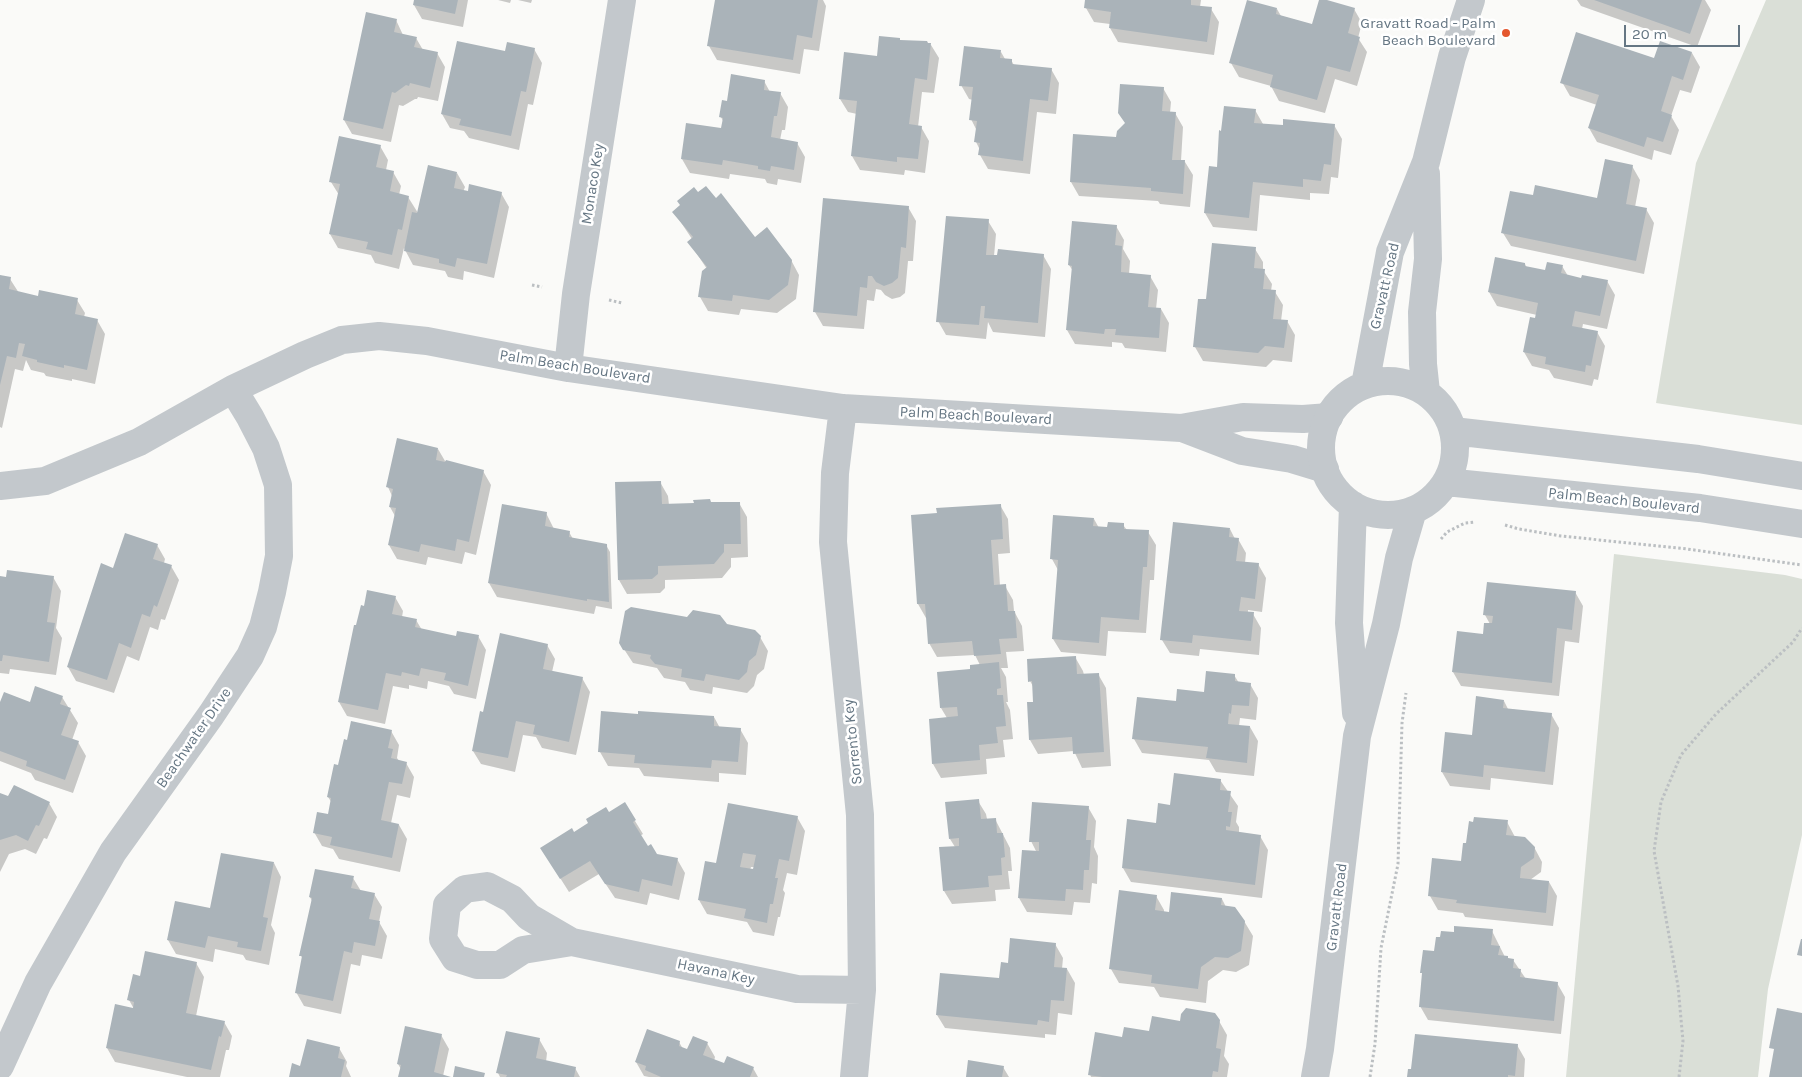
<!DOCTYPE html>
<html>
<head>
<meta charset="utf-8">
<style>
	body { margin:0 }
	#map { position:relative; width:1802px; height:1077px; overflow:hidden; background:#fafaf8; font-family:Karla,sans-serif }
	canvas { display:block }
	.scale { position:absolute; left:1624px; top:25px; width:116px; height:22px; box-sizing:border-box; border:2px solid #657683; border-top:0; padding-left:6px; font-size:15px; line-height:18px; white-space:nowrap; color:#657683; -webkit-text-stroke:4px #fff; paint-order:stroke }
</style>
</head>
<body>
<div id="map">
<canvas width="1802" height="1077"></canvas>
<div class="scale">20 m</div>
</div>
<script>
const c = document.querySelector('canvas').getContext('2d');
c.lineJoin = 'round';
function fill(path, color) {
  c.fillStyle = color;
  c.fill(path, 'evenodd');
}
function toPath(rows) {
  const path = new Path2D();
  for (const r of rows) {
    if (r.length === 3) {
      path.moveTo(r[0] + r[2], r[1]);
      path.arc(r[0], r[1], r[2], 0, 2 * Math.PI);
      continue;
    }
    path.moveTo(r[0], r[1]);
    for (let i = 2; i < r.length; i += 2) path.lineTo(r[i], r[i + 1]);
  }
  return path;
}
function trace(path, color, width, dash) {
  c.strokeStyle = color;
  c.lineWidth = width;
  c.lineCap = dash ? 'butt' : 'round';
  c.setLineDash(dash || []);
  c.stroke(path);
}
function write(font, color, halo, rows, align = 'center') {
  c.font = font + ' Karla,sans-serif';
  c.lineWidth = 5;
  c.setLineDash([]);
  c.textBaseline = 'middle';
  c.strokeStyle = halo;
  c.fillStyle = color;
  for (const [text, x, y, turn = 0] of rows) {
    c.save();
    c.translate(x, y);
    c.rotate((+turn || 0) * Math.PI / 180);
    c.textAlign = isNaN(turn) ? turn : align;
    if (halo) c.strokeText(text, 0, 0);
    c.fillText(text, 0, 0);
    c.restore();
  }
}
const green = toPath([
	[1766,0,1802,0,1802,425,1656,403,1696,163],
	[1614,554,1785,575,1802,579,1802,835,1768,989,1758,1077,1566,1077]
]);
const shadow = toPath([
	[415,0,468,0,463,27,422,19,414,5],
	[498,0,511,0,510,3],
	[518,0,532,0,531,3],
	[716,0,823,0,826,6,819,51,804,49,800,74,717,60,709,46],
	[1087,0,1201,0,1200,7,1211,9,1219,22,1214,55,1118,42,1110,28,1110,24,1094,22,1086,8],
	[1320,0,1354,9,1362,23,1358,38,1367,52,1357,86,1335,79,1325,113,1279,101,1271,86,1239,77,1231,63,1277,9,1281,16,1313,25],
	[1577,0,1705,0,1711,10,1697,47,1581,6],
	[396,20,403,35,416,38,423,50,437,53,445,67,438,101,418,97,417,99,415,99,403,106,399,105,391,142,352,134,344,120],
	[900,41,931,45,939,58,934,93,922,92,918,127,921,127,929,141,925,173,905,170,904,175,860,170,852,156,857,114,848,112,840,99,878,57],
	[534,49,542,63,533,105,528,104,519,150,469,138,464,131,450,128,442,114,506,53],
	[1001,52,1005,59,1011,60,1014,65,1051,69,1059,83,1056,114,1037,112,1030,174,988,169,980,155,980,150,976,142,977,131,971,119,973,100,969,99,961,85],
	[1692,53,1700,67,1691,93,1680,90,1671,116,1679,130,1671,155,1654,150,1652,160,1597,142,1589,128,1597,105,1570,96,1562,82],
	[764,81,770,92,780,93,788,107,785,130,782,130,780,140,797,143,805,157,801,183,778,179,777,185,767,183,765,179,730,174,729,179,690,173,682,159,722,130,723,121,721,117,728,102],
	[1163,88,1171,102,1170,113,1175,113,1183,127,1181,161,1185,162,1193,175,1190,207,1160,204,1158,201,1079,196,1071,182,1118,138,1126,123],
	[1255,110,1263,124,1284,127,1334,125,1342,139,1338,178,1331,177,1329,194,1310,193,1310,200,1260,195,1257,231,1213,227,1205,213,1218,169],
	[380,146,388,160,386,170,393,172,401,186,399,195,408,197,418,213,457,173,465,187,463,192,501,193,509,207,494,278,464,271,463,280,448,277,445,271,413,265,404,248,399,269,375,263,371,255,338,248,330,234,339,195,331,182],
	[1632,166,1640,180,1635,207,1646,209,1654,223,1644,274,1511,246,1503,233,1534,197,1598,199],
	[908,207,916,221,913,261,908,261,905,293,900,297,892,299,885,295,881,290,876,289,874,301,867,300,864,329,823,326,815,312],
	[674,212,755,239,791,260,799,275,796,299,777,313,741,309,739,315,708,311,700,297,707,269,689,242,692,239],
	[988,221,996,234,994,256,1043,255,1051,269,1045,337,993,332,988,322,986,339,946,335,938,321],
	[1116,226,1124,240,1123,249,1130,261,1129,274,1150,276,1158,290,1156,309,1161,309,1169,323,1166,352,1125,348,1122,343,1112,342,1112,347,1075,344,1067,330,1073,271,1069,265],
	[1255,249,1263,262,1263,270,1272,284,1271,291,1275,292,1283,305,1281,321,1287,321,1295,335,1292,362,1273,360,1266,367,1203,361,1195,347,1207,300],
	[1525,264,1527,268,1546,271,1562,266,1568,276,1582,279,1607,281,1615,295,1607,329,1583,324,1582,329,1597,332,1605,346,1598,380,1594,379,1592,386,1554,378,1549,370,1532,366,1524,352,1537,315,1497,306,1489,292],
	[0,276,10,279,19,293,39,297,77,300,85,313,84,317,97,320,105,334,95,384,72,379,72,381,46,376,44,373,31,370,26,360,23,371,15,369,2,428,0,427],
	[438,449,445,461,483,471,491,485,476,555,465,552,462,564,428,557,426,565,397,559,389,545,395,516,390,507,392,496,388,487],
	[660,482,668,496,669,505,739,503,747,517,748,557,731,558,731,567,722,578,665,580,665,588,660,593,627,594,619,580],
	[1000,505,1008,519,1010,553,998,554,1000,586,1005,586,1013,600,1014,611,1022,626,1024,651,1006,652,1008,668,1001,668,1006,677,1008,702,1006,702,1010,710,1013,739,1003,740,1005,757,986,759,987,774,941,778,933,764,947,718,941,708,972,670,980,665,975,655,937,657,929,643,928,618,926,618,918,604,938,514],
	[546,513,554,529,569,532,573,539,606,545,610,552,612,609,596,606,594,614,497,597,489,583],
	[1094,519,1099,528,1109,529,1123,525,1127,530,1148,532,1156,545,1154,580,1150,580,1146,633,1108,631,1106,656,1061,652,1053,639,1058,570,1052,559],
	[1230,529,1235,539,1238,539,1246,553,1245,563,1258,564,1266,578,1262,612,1248,610,1248,613,1253,614,1261,628,1259,655,1200,649,1199,656,1170,653,1162,640],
	[157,545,165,559,164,563,171,566,179,580,165,620,161,619,158,630,150,627,139,661,127,656,114,693,76,681,68,667,114,569],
	[53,577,61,591,56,628,62,638,56,675,10,669,9,674,0,673,0,578],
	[1575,592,1583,606,1579,643,1565,641,1559,696,1461,686,1453,672,1484,635,1490,624,1485,615],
	[395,597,403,611,402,617,416,620,422,630,457,637,478,636,486,650,476,699,454,694,449,686,428,681,427,689,409,685,409,689,393,686,385,724,347,716,339,702],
	[687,618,727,626,760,637,768,651,764,669,757,675,754,686,747,693,713,687,712,694,690,690,685,682,664,678,657,668,633,663,620,643],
	[547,645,555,659,552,672,582,678,590,692,576,755,542,748,536,737,523,735,515,772,481,764,473,751,484,713],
	[1075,657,1083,671,1084,675,1098,674,1106,688,1111,766,1082,768,1074,751,1038,754,1030,740,1035,703,1034,688,1030,681],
	[1234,675,1239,683,1250,684,1258,698,1256,720,1240,718,1239,726,1250,727,1258,741,1254,776,1216,772,1209,760,1142,753,1134,739,1138,698,1177,702,1205,693],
	[62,697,78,723,72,740,78,742,86,756,73,793,35,780,31,773,0,761,0,703,31,703],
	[1504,701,1508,709,1551,714,1559,728,1553,785,1491,778,1490,790,1450,786,1442,772],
	[639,715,714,717,720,728,740,729,748,743,746,775,719,773,719,782,644,776,639,768,608,766,600,752],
	[391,731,399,745,397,758,399,761,406,763,414,777,410,798,397,795,391,823,399,825,407,839,400,872,339,859,333,849,322,846,314,832,329,816,332,803,328,797,348,741],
	[1220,780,1238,806,1236,822,1239,827,1239,833,1260,836,1268,850,1262,898,1131,882,1123,868,1129,820,1157,824,1171,806],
	[0,794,9,798,49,803,57,817,47,839,44,838,36,854,25,849,9,854,0,872],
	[978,801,986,814,987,819,995,819,1010,848,1012,871,1008,871,1010,889,995,890,996,901,952,904,944,891,955,847,950,839],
	[1088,807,1096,821,1094,847,1098,856,1097,884,1092,883,1090,903,1074,902,1072,915,1027,912,1019,898,1037,853,1031,841],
	[609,814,635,821,643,834,640,836,647,847,656,855,677,859,685,873,679,900,650,893,647,905,615,898,599,874,569,892,550,862,574,834],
	[797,817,805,831,797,875,787,873,783,890,785,893,780,917,778,917,774,936,753,932,747,922,707,914,699,900,717,864],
	[751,867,755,867,754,871,750,870],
	[1507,822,1515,837,1534,847,1542,862,1541,872,1530,880,1549,882,1557,896,1553,926,1465,917,1463,913,1438,910,1430,896,1462,863],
	[274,863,281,877,271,925,275,933,269,965,246,960,243,955,215,949,213,962,176,954,168,940],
	[353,878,361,891,374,894,382,907,379,922,387,936,382,959,362,955,360,966,351,964,341,1014,304,1006,296,992,303,959,301,956,312,901,310,897],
	[1156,896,1164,910,1164,912,1170,913,1222,899,1226,907,1244,921,1253,936,1249,965,1236,972,1223,970,1208,981,1206,1003,1160,997,1154,987,1119,983,1111,969],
	[1492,931,1505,957,1508,960,1513,960,1526,979,1557,983,1565,997,1561,1034,1428,1020,1420,1006,1424,951,1436,953,1455,934],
	[1055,944,1063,958,1062,969,1067,969,1075,983,1072,1015,1058,1013,1056,1035,1045,1034,1045,1038,945,1028,937,1015,1000,979,1009,965],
	[196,963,204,977,196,1016,224,1022,232,1036,229,1050,226,1050,220,1077,187,1077,115,1062,107,1048,134,1009,129,1000,141,977],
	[1219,1021,1227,1035,1224,1056,1229,1064,1227,1077,1091,1077,1090,1074,1123,1038,1150,1033,1181,1022],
	[441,1035,449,1049,443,1076,449,1077,400,1077,401,1069,398,1064],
	[539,1039,547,1053,546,1062,575,1068,580,1077,500,1077,498,1073],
	[679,1042,683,1049,688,1051,707,1043,715,1057,714,1061,725,1065,753,1068,758,1077,649,1077,644,1076,636,1062],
	[1517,1045,1525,1059,1524,1077,1408,1077],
	[339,1048,347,1062,346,1066,351,1077,290,1077,301,1067],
	[1003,1067,1009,1077,967,1077]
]);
const building = toPath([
	[414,0,458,0,455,14,413,5],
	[715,0,818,0,812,38,797,35,793,60,707,46],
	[1085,0,1191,0,1191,5,1212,7,1207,42,1109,28,1111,12,1084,8],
	[1247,0,1277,8,1276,14,1312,24,1319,0,1327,0,1355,8,1348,33,1360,37,1350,72,1327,66,1317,100,1270,87,1273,75,1229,63],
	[1594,0,1702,0,1690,34],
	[366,12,397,19,394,32,417,37,414,47,438,52,430,88,410,83,409,86,406,85,395,93,392,92,383,129,343,120],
	[1576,32,1654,58,1660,41,1692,52,1683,80,1672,76,1661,111,1672,115,1663,142,1647,137,1644,147,1588,128,1599,95,1560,83],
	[879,36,900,38,900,40,927,41,928,43,931,43,927,80,915,78,909,124,922,126,918,159,897,157,897,162,851,156,857,101,839,99,844,52,877,56],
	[457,41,505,51,507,42,535,48,526,92,521,91,511,136,459,125,461,119,441,114],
	[964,46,1001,50,1000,58,1012,59,1012,64,1052,68,1048,101,1030,99,1023,161,978,155,980,143,974,142,977,121,969,120,973,87,959,86],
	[731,74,765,80,764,90,781,92,777,116,774,116,771,137,798,142,794,170,771,166,770,171,758,169,758,166,723,160,722,165,681,159,686,123,721,128,723,118,719,117,722,100,727,101],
	[1120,84,1164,87,1162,111,1176,112,1172,160,1185,160,1183,194,1151,191,1151,188,1070,182,1073,134,1116,137,1117,131,1125,123,1118,113],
	[1224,106,1256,109,1254,123,1283,125,1283,119,1335,124,1331,165,1324,164,1321,181,1303,179,1303,187,1253,182,1249,218,1204,213,1209,166,1217,167,1219,130,1221,131],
	[339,136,381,145,376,167,394,171,390,191,409,196,402,230,398,229,392,255,366,249,368,242,329,234,340,184,329,182],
	[1605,159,1633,165,1626,204,1647,208,1636,261,1501,233,1510,191,1533,195,1535,185,1597,198],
	[428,165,457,172,454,188,468,191,469,184,502,192,487,264,457,258,455,267,439,263,439,259,404,251,412,212,417,213],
	[706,186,716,198,721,193,755,237,767,227,792,260,788,285,769,300,733,295,732,301,698,297,702,271,707,267,687,242,693,237,672,212,680,205,677,201,694,187,698,192],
	[823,198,909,206,906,248,901,247,898,278,892,283,884,286,876,282,872,276,868,276,867,288,860,287,857,316,813,312],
	[946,216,989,219,986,255,997,255,998,249,1044,254,1038,323,984,318,985,306,981,306,979,325,936,322],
	[1072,221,1117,225,1115,245,1122,246,1121,272,1151,275,1148,307,1161,308,1159,338,1115,335,1116,329,1105,329,1104,334,1066,330,1072,266,1068,265],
	[1212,243,1256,247,1254,268,1265,269,1263,289,1276,290,1273,319,1288,320,1284,348,1265,346,1258,353,1193,347,1198,299,1206,299],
	[1495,257,1525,263,1525,266,1545,270,1547,262,1563,265,1561,273,1581,278,1582,275,1608,280,1600,316,1575,311,1572,326,1598,331,1591,366,1586,365,1585,372,1545,364,1546,357,1523,352,1530,317,1535,318,1538,303,1488,292],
	[0,275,11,277,9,289,38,296,39,290,78,298,75,314,98,319,87,370,64,365,64,368,37,362,37,360,22,356,25,344,19,343,16,358,7,356,0,385],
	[397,438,438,448,436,460,445,462,446,460,484,470,469,542,457,539,455,551,421,544,419,552,388,545,396,508,389,507,393,489,386,487],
	[661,481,662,504,694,503,693,500,710,499,711,502,740,502,741,544,724,544,724,552,714,564,658,566,658,574,652,579,618,580,615,482],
	[502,504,547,512,545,526,570,531,569,537,607,544,609,602,587,599,587,601,488,583],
	[1001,504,1003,539,991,540,994,585,1006,584,1008,611,1015,611,1017,638,999,639,1001,654,974,656,972,641,928,644,925,604,917,604,911,515,937,513,936,508],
	[1053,515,1094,518,1093,526,1107,527,1108,522,1124,523,1124,529,1149,530,1147,567,1143,567,1139,620,1101,617,1099,643,1052,639,1058,560,1050,559],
	[1173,522,1230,528,1229,537,1239,538,1236,561,1259,563,1255,599,1241,597,1239,611,1254,612,1251,641,1193,635,1192,643,1160,640],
	[125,533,158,544,153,559,172,565,157,607,154,605,150,617,142,614,131,648,119,643,107,680,67,667,101,563,113,568],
	[7,570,54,576,47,622,55,623,49,662,3,655,2,661,0,661,0,576,6,577],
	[1487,582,1576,591,1572,630,1557,628,1552,683,1452,672,1457,631,1483,634,1484,623,1492,623,1493,616,1483,615],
	[367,590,396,596,392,614,417,619,415,627,456,636,457,631,479,635,468,686,444,680,446,673,421,668,419,676,402,672,401,676,386,673,378,710,338,702,354,625,356,625,361,605,364,606],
	[631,607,687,617,693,610,720,615,727,624,755,630,761,636,756,655,749,661,747,672,739,680,706,674,704,681,681,677,682,669,655,664,650,658,651,655,623,650,619,643,625,611],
	[500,633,548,644,543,669,583,677,569,742,533,734,535,725,516,721,508,758,472,751,480,711,483,712],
	[1076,656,1077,674,1099,673,1104,752,1073,754,1072,737,1029,740,1027,702,1033,702,1032,681,1028,682,1027,659],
	[999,662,1001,688,997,689,997,695,1003,695,1006,726,996,727,998,743,979,745,980,760,932,764,929,719,958,716,957,707,940,708,937,672,970,669,970,665],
	[1206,671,1235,674,1235,681,1251,683,1249,706,1232,705,1231,714,1229,713,1228,724,1250,726,1247,763,1206,758,1208,747,1132,739,1137,697,1176,701,1177,689,1204,692],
	[35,686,63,696,60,704,71,708,61,735,79,741,65,780,26,766,27,761,0,751,0,702,4,692,30,702],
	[1476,696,1504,700,1503,708,1552,713,1545,772,1484,765,1483,777,1441,772,1445,732,1472,735],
	[601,711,638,714,638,711,714,716,714,726,741,728,738,762,712,760,711,768,634,763,635,755,598,752],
	[351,721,392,730,388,748,393,749,391,758,407,762,402,784,389,782,381,820,399,824,392,858,330,845,332,837,313,833,317,812,328,814,331,798,327,797,334,764,338,765,344,739,347,740],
	[1174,773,1221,779,1220,790,1231,791,1228,812,1232,812,1230,827,1226,826,1226,830,1261,835,1255,885,1122,868,1127,819,1156,823,1158,803,1170,805],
	[14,785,50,802,39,826,36,825,28,841,16,835,0,840,0,793,8,796],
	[979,799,981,819,996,818,997,833,1003,833,1005,857,1001,858,1002,875,988,876,989,887,943,891,939,847,959,846,959,838,949,839,945,802],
	[625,802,636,820,633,822,648,846,651,844,657,854,678,858,672,886,642,879,639,892,605,884,590,861,560,879,540,848,572,828,574,832,588,823,586,819,606,807,609,812],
	[1032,802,1089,806,1086,840,1091,840,1089,870,1084,870,1083,890,1066,889,1065,901,1018,898,1022,850,1039,851,1039,842,1029,842],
	[728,803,798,816,789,861,779,859,775,878,778,878,773,904,770,904,767,923,744,918,746,909,698,900,705,861,716,863],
	[743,853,756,855,753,869,740,867],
	[1474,817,1508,820,1506,835,1525,837,1535,847,1534,858,1521,867,1520,878,1549,881,1546,913,1456,903,1457,900,1428,896,1432,858,1461,861,1463,843,1466,843,1469,821,1473,822],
	[221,853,274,862,263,917,268,918,261,951,237,947,238,942,208,936,205,948,167,940,175,901,210,908],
	[315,869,354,876,351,888,375,893,369,919,380,921,375,946,354,942,352,953,344,951,333,1001,295,993,302,956,299,956,312,898,309,897],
	[1119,890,1157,895,1155,910,1169,912,1171,892,1222,898,1221,905,1235,907,1245,921,1241,951,1228,958,1215,957,1201,967,1198,989,1151,983,1152,975,1109,969],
	[1454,926,1493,929,1491,945,1500,946,1498,955,1508,956,1508,958,1514,959,1513,968,1521,969,1520,977,1558,982,1554,1021,1419,1007,1422,973,1420,973,1423,950,1434,951,1436,937,1440,937,1441,931,1454,932],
	[1010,938,1056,943,1054,967,1067,968,1064,1001,1051,1000,1049,1022,1038,1020,1037,1025,936,1015,940,973,999,978,1001,962,1008,963],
	[1801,939,1802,939,1802,956,1797,955],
	[145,951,197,962,186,1013,225,1021,221,1037,219,1036,211,1070,106,1048,115,1004,133,1008,134,1002,127,1000,133,974,140,976],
	[1186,1008,1215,1013,1220,1020,1216,1048,1221,1049,1218,1072,1213,1071,1212,1077,1102,1077,1088,1075,1095,1032,1122,1037,1124,1027,1149,1031,1152,1016,1180,1021,1181,1014],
	[1777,1008,1802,1013,1802,1077,1769,1077,1774,1049,1769,1048],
	[405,1026,442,1034,434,1072,451,1077,398,1077,401,1065,397,1064],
	[647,1029,680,1041,679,1046,687,1049,693,1036,708,1042,703,1055,724,1063,727,1056,754,1067,750,1077,661,1077,645,1070,646,1066,635,1062],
	[506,1031,540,1038,536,1058,576,1067,574,1077,506,1077,507,1075,496,1073],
	[1415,1034,1518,1044,1515,1076,1508,1075,1508,1077,1407,1077,1408,1069,1411,1069],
	[307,1039,340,1047,338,1058,345,1060,341,1077,289,1077,292,1063,300,1066],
	[968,1060,1004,1066,1002,1077,966,1077],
	[455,1066,485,1073,484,1077,453,1077]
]);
const path = toPath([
	[532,285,542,287],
	[609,300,622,303],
	[1505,525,1519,529,1561,536,1687,549,1802,565],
	[1441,539,1447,532,1465,523,1475,522],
	[1370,1077,1375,1044,1381,948,1398,864,1402,723,1406,693],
	[1679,1077,1683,1041,1678,986,1654,851,1661,802,1681,755,1716,714,1793,642,1802,628]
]);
const minor = toPath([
	[568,368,576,294,622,0],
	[843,408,835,473,833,542,860,815,862,990,854,1077],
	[1182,428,1242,451,1292,459,1325,469],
	[0,486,45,481,139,442,233,389,305,355,342,340,379,336,427,341,568,368,843,408,1181,428,1243,417,1303,419,1329,417],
	[572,942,523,950,500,965,477,965,455,958,443,939,447,905,465,889,487,886,512,899,529,917,572,942,797,989,862,990],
	[0,1066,38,983,113,852,211,715,250,656,263,627,272,592,279,556,278,485,266,448,250,417,233,389]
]);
const tertiary = toPath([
	[1388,448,67],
	[1365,385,1390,252,1426,162,1452,57,1471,0],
	[1426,392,1423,364,1422,312,1428,259,1426,174],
	[1453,431,1698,459,1802,476],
	[1446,482,1700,508,1802,524],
	[1353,505,1349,623,1356,713],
	[1315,1077,1320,1049,1357,736,1386,624,1399,558,1413,510]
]);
const markers = [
	[1506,33,5,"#e4572e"]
];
const poiNames = [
	["Gravatt Road - Palm",1496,24],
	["Beach Boulevard",1496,41]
];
const streetNames = [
	["Monaco Key",593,184,-81],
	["Gravatt Road",1385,286,-77],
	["Palm Beach Boulevard",575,367,9],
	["Palm Beach Boulevard",976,416,3],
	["Palm Beach Boulevard",1624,501,6],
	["Beachwater Drive",194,738,-55],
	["Sorrento Key",853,742,-96],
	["Gravatt Road",1337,907,-83],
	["Havana Key",716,972,12]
];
fill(green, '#dadfd7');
fill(shadow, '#0003');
fill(building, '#aab3b9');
trace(path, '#bbbfc2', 3, [2.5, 2.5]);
trace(minor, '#c3c8cc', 28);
trace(tertiary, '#c3c8cc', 28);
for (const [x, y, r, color] of markers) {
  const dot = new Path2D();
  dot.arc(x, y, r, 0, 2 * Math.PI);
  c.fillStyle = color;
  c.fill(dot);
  trace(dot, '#fff', 2);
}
write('15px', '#657683', '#fff', poiNames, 'right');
write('15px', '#657683', '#fff', streetNames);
</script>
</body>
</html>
